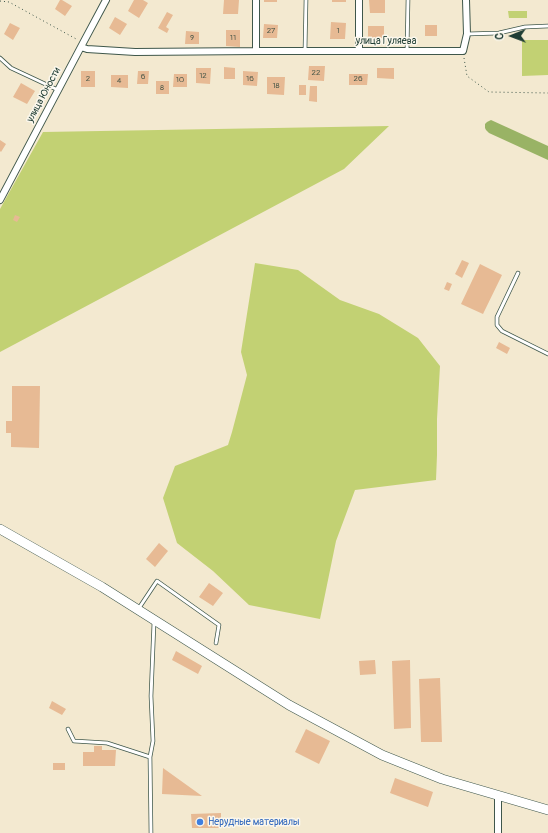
<!DOCTYPE html>
<html>
<head>
<meta charset="utf-8">
<style>
	body { margin:0 }
	#map { position:relative; width:548px; height:833px; overflow:hidden; background:#f3e9d0; font-family:Pangolin,sans-serif }
	canvas { display:block }
	.north { position:absolute; left:492px; top:16px; width:40px; height:40px; -webkit-text-stroke:3px #fbf7ec; paint-order:stroke; rotate:269deg; font-size:11px; font-weight:700; line-height:16px; text-align:center; color:#1f3d34 }
	.north::after { content:''; display:block; margin:auto; width:14px; height:18px; background:#1f3d34; clip-path:polygon(50% 0,100% 100%,50% 72%,0 100%) }
</style>
</head>
<body>
<div id="map">
<canvas width="548" height="833"></canvas>
<div class="north">С</div>
</div>
<script>
const c = document.querySelector('canvas').getContext('2d');
c.lineJoin = 'round';
function fill(path, color) {
  c.fillStyle = color;
  c.fill(path, 'evenodd');
}
function toPath(rows) {
  const path = new Path2D();
  for (const r of rows) {
    path.moveTo(r[0], r[1]);
    for (let i = 2; i < r.length; i += 2) path.lineTo(r[i], r[i + 1]);
  }
  return path;
}
function trace(path, color, width, dash) {
  c.strokeStyle = color;
  c.lineWidth = width;
  c.lineCap = dash ? 'butt' : 'round';
  c.setLineDash(dash || []);
  c.stroke(path);
}
function write(font, color, halo, rows, align = 'center') {
  c.font = font + ' Pangolin,sans-serif';
  c.lineWidth = 3;
  c.setLineDash([]);
  c.textBaseline = 'middle';
  c.strokeStyle = halo;
  c.fillStyle = color;
  for (const [text, x, y, turn = 0] of rows) {
    c.save();
    c.translate(x, y);
    c.rotate((+turn || 0) * Math.PI / 180);
    c.textAlign = isNaN(turn) ? turn : align;
    if (halo) c.strokeText(text, 0, 0);
    c.fillText(text, 0, 0);
    c.restore();
  }
}
const green = toPath([
	[508,11,527,11,527,18,509,18],
	[522,40,548,40,548,75,522,76],
	[389,126,344,169,0,352,0,209,43,132],
	[255,263,298,270,340,300,379,314,418,338,440,366,437,419,437,455,436,480,355,490,336,541,320,619,249,605,213,571,177,543,163,498,175,466,228,445,232,432,247,375,241,352]
]);
const forest = toPath([
	[491,120,548,146,548,160,489,133,486,130,485,128,485,124,487,122]
]);
const building = toPath([
	[60,0,62,0,72,6,65,16,55,9],
	[134,0,143,0,148,3,139,18,128,11],
	[224,0,239,0,238,14,223,14],
	[264,0,277,0,277,2,264,2],
	[332,0,346,0,346,2,332,2],
	[369,0,385,0,385,13,370,13],
	[167,12,173,15,166,27,169,29,167,33,158,28],
	[115,17,127,24,120,35,109,28],
	[331,22,346,23,345,39,330,39],
	[10,23,20,28,13,40,4,34],
	[264,24,278,25,277,38,263,38],
	[425,25,437,25,437,36,425,36],
	[368,26,384,26,384,38,368,38],
	[226,30,240,30,240,47,226,46],
	[186,31,199,32,199,44,185,44],
	[309,66,325,66,324,81,308,80],
	[224,67,235,68,235,79,224,79],
	[196,68,211,68,210,84,196,83],
	[377,68,394,68,394,79,377,78],
	[81,71,95,71,95,87,81,87],
	[138,71,149,71,148,84,137,84],
	[243,71,258,72,257,86,243,85],
	[174,74,187,74,187,87,173,87],
	[349,74,368,74,367,85,349,85],
	[111,75,128,75,128,88,111,87],
	[267,77,285,77,284,95,267,94],
	[156,81,169,81,169,94,156,94],
	[21,83,35,91,27,104,13,97],
	[299,85,306,85,306,95,299,95],
	[310,86,317,86,317,102,309,101],
	[0,140,6,144,1,152,0,151],
	[15,215,20,217,17,222,13,220],
	[462,260,469,263,462,278,455,274],
	[480,264,502,275,483,314,461,304],
	[447,282,452,284,449,291,444,289],
	[499,342,510,348,507,354,496,348],
	[12,386,40,386,39,448,11,447,11,433,6,433,6,421,12,421],
	[159,543,168,551,155,567,146,559],
	[209,583,223,593,213,606,199,597],
	[176,651,202,666,198,674,172,660],
	[375,660,376,674,360,675,359,661],
	[410,660,411,728,394,729,392,661],
	[440,678,442,742,421,742,419,679],
	[52,701,66,709,62,715,49,708],
	[306,729,330,741,319,764,295,752],
	[94,746,102,746,102,750,116,750,115,766,83,766,83,752,94,752],
	[53,763,65,763,65,770,53,770],
	[163,768,202,796,162,794],
	[395,778,433,792,428,807,390,793],
	[221,813,221,828,192,828,191,814]
]);
const path = toPath([
	[0,1,9,2,78,40],
	[464,58,467,76,489,92,548,93]
]);
const lane = toPath([
	[467,34,499,33,525,27,548,26],
	[305,51,306,0],
	[407,51,408,0],
	[0,58,11,68,58,90],
	[518,273,497,317,497,325,502,331,548,354],
	[139,608,157,581,219,625,216,643],
	[68,729,74,741,107,743,150,757],
	[151,833,150,757,153,741,151,696,154,622]
]);
const street = toPath([
	[359,0,359,51],
	[81,47,87,49,135,52,256,51,463,51,467,34,466,0],
	[256,51,256,0],
	[0,200,83,43,106,0],
	[498,796,498,833]
]);
const secondary = toPath([
	[0,529,102,587,289,705,382,755,442,779,548,810]
]);
const markers = [
	[200,822,4,"#3f7fe0"]
];
const numberNames = [
	["27",271,31],
	["1",338,31],
	["9",192,38],
	["11",233,38],
	["22",316,73],
	["12",203,76],
	["6",143,77],
	["2",88,79],
	["16",250,79],
	["26",358,79],
	["10",180,80],
	["4",119,81],
	["18",276,86],
	["8",162,88]
];
const streetNames = [
	["улица Гуляева",386,41],
	["улица Юности",44,95,-62]
];
const shopNames = [
	["Нерудные материалы",208,822]
];
fill(green, '#c2d173');
fill(forest, '#99b365');
fill(building, '#e7ba94');
trace(lane, '#3f574b', 4.5);
trace(street, '#3f574b', 8);
trace(secondary, '#3f574b', 10);
trace(path, '#3f574b', 1, [1, 3]);
trace(lane, '#fff', 3);
trace(street, '#fff', 6);
trace(secondary, '#fff', 9);
for (const [x, y, r, color] of markers) {
  const dot = new Path2D();
  dot.arc(x, y, r, 0, 2 * Math.PI);
  c.fillStyle = color;
  c.fill(dot);
  trace(dot, '#fbf7ec', 1.5);
}
write('8px', '#515c4c', null, numberNames);
write('10px', '#1f3d34', '#fbf7ec', streetNames);
write('10px', '#366cbe', '#fbf7ec', shopNames, 'left');
</script>
</body>
</html>
